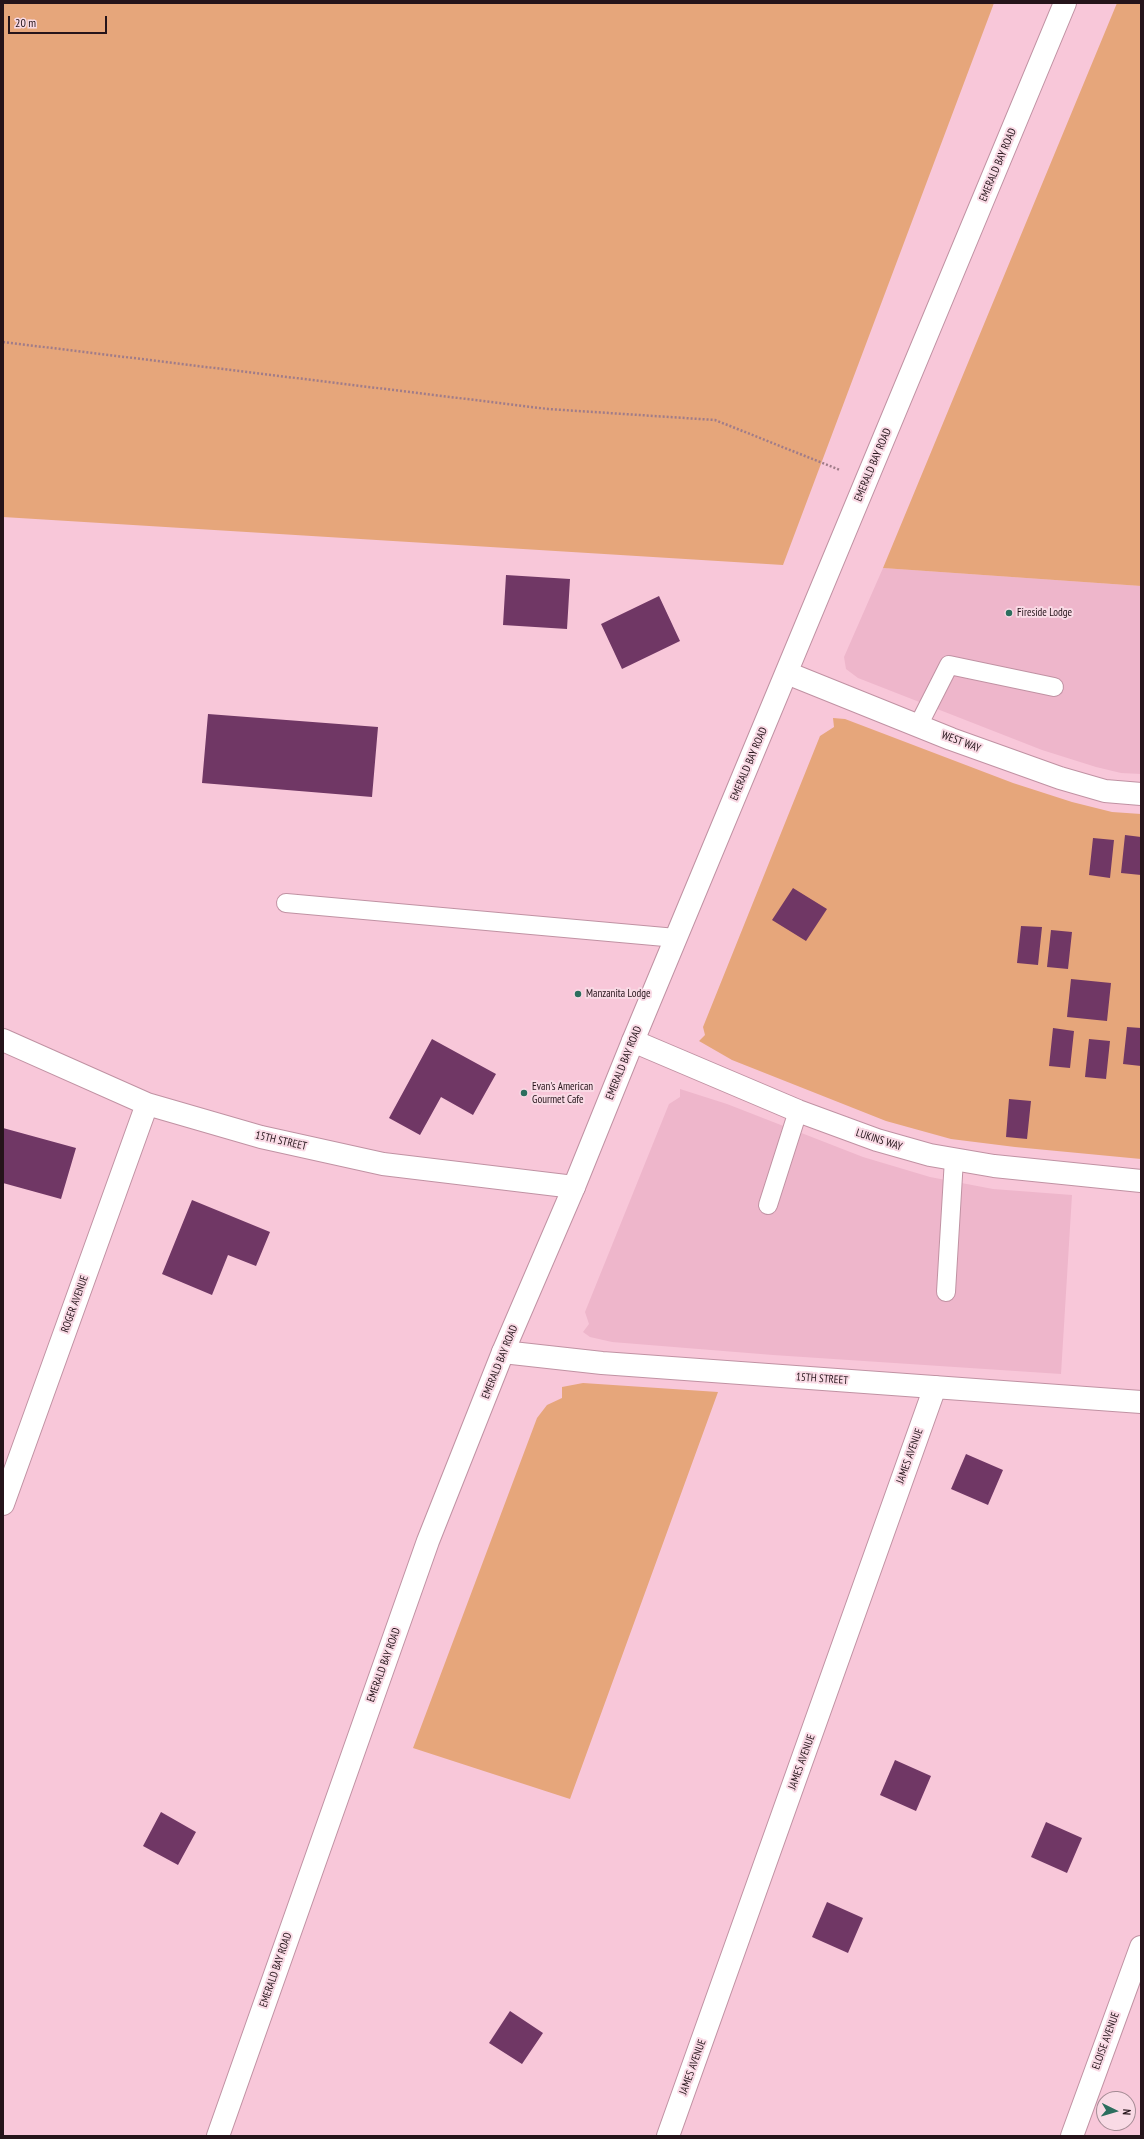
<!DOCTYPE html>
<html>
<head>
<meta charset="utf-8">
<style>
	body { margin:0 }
	#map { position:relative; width:1144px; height:2139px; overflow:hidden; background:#f8c7d9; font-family:"PT Sans Narrow",sans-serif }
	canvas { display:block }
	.frame { position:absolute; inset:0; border:4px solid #25141a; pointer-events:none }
	.north { position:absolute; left:1096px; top:2091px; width:40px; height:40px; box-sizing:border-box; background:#f9dae5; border:1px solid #a48b94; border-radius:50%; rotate:95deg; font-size:11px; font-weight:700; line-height:16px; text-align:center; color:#25141a }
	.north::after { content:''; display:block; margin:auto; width:14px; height:18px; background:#2c6e5e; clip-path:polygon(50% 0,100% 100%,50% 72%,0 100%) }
	.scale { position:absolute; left:8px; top:16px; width:99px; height:18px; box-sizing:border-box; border:2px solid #25141a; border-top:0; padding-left:5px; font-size:12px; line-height:14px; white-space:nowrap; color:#25141a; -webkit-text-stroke:3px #f9dae5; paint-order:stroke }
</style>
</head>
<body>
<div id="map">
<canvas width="1144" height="2139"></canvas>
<div class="frame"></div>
<div class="north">N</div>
<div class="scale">20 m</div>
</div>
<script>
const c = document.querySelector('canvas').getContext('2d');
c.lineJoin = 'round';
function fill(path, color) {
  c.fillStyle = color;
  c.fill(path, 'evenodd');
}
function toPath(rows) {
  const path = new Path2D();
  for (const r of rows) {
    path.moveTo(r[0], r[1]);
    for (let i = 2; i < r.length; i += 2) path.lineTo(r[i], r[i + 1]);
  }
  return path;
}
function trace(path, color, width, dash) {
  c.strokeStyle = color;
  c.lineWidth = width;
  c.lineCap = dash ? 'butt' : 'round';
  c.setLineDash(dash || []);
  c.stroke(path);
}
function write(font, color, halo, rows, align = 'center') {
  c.font = font + ' "PT Sans Narrow",sans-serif';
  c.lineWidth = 4;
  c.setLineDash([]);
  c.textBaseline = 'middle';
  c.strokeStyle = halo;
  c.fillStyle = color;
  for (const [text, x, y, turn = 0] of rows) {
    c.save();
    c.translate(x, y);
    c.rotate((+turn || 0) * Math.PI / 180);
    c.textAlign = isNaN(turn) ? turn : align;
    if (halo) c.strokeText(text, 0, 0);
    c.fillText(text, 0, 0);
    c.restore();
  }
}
const built = toPath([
	[883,568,1141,586,1141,774,1121,773,1096,767,1042,750,858,678,846,669,844,657],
	[680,1089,727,1104,863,1157,930,1177,993,1189,1072,1195,1061,1374,773,1355,612,1342,590,1337,583,1332,589,1324,585,1312,669,1104,680,1097]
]);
const green = toPath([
	[3,3,994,3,783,565,3,517],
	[1117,3,1141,3,1141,586,883,568],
	[833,718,845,719,1013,783,1072,802,1112,812,1141,814,1141,1159,1015,1147,951,1139,886,1121,732,1060,699,1041,705,1035,703,1027,820,736,834,727],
	[583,1383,718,1392,570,1799,413,1748,537,1418,547,1405,562,1398,562,1387]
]);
const building = toPath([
	[506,575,570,579,567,629,503,625],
	[659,596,680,641,622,669,601,624],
	[208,714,378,727,372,797,202,783],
	[1125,835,1141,837,1141,875,1121,873],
	[1093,838,1114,840,1110,878,1089,875],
	[793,888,827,909,806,941,772,920],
	[1021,926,1042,927,1038,965,1017,963],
	[1051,930,1072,932,1068,969,1047,967],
	[1071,979,1111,983,1107,1021,1067,1017],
	[1127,1027,1141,1028,1141,1066,1123,1064],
	[1053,1028,1074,1031,1070,1068,1049,1066],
	[432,1039,496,1074,473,1115,441,1097,420,1135,389,1118],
	[1089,1039,1110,1041,1106,1079,1085,1077],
	[1009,1099,1031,1101,1027,1139,1006,1137],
	[3,1128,76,1148,61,1199,3,1183],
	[192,1200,270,1232,256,1266,228,1255,212,1295,162,1274],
	[966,1454,1003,1470,988,1505,951,1489],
	[895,1760,931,1776,916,1811,880,1795],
	[161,1812,196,1832,178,1865,143,1846],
	[1046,1822,1082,1838,1067,1873,1031,1857],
	[827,1902,863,1918,848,1953,812,1937],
	[510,2011,543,2033,522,2064,489,2043]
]);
const path = toPath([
	[3,342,548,409,715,420,840,470]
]);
const lane = toPath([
	[918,726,949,665,1054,687],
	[286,903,676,938],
	[768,1205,798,1111],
	[946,1292,954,1159]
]);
const street = toPath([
	[787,673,951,739,1060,778,1105,791,1141,794],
	[3,1040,147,1104,261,1137,383,1164,574,1187],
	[633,1041,798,1111,877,1140,930,1155,994,1166,1141,1181],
	[3,1504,147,1104],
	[668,2136,935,1387],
	[1072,2136,1141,1947]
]);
const secondary = toPath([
	[503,1352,602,1363,1141,1402]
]);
const primary = toPath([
	[218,2136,428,1541,503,1352,574,1187,633,1041,1065,3]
]);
const markers = [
	[1009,613,4,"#2c6e5e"],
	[578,994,4,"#2c6e5e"],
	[524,1093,4,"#2c6e5e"]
];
const streetNames = [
	["EMERALD BAY ROAD",998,165,-67],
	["EMERALD BAY ROAD",873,465,-67],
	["WEST WAY",961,742,21],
	["EMERALD BAY ROAD",749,764,-67],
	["EMERALD BAY ROAD",624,1063,-68],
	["LUKINS WAY",879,1140,18],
	["15TH STREET",281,1141,13],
	["ROGER AVENUE",75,1304,-70],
	["EMERALD BAY ROAD",500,1362,-68],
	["15TH STREET",822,1379,4],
	["JAMES AVENUE",910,1456,-70],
	["EMERALD BAY ROAD",384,1665,-70],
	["JAMES AVENUE",802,1762,-70],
	["EMERALD BAY ROAD",276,1970,-71],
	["ELOISE AVENUE",1106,2041,-70],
	["JAMES AVENUE",693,2067,-70]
];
const poiNames = [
	["Fireside Lodge",1017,613],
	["Manzanita Lodge",586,994],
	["Evan's American",532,1087],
	["Gourmet Cafe",532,1100]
];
fill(built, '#eeb6cb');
fill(green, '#e6a67b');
fill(building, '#703765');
trace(lane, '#c092a3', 20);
trace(street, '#c092a3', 24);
trace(secondary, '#c092a3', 24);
trace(primary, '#c092a3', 24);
trace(path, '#a07c89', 2.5, [2, 2]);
trace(lane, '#fff', 18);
trace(street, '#fff', 22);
trace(secondary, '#fff', 22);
trace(primary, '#fff', 22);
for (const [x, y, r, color] of markers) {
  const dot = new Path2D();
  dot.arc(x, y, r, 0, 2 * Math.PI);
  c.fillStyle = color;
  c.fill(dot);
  trace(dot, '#f9dae5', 1.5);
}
write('11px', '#25141a', '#f9dae5', streetNames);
write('11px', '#25141a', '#f9dae5', poiNames, 'left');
</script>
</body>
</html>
